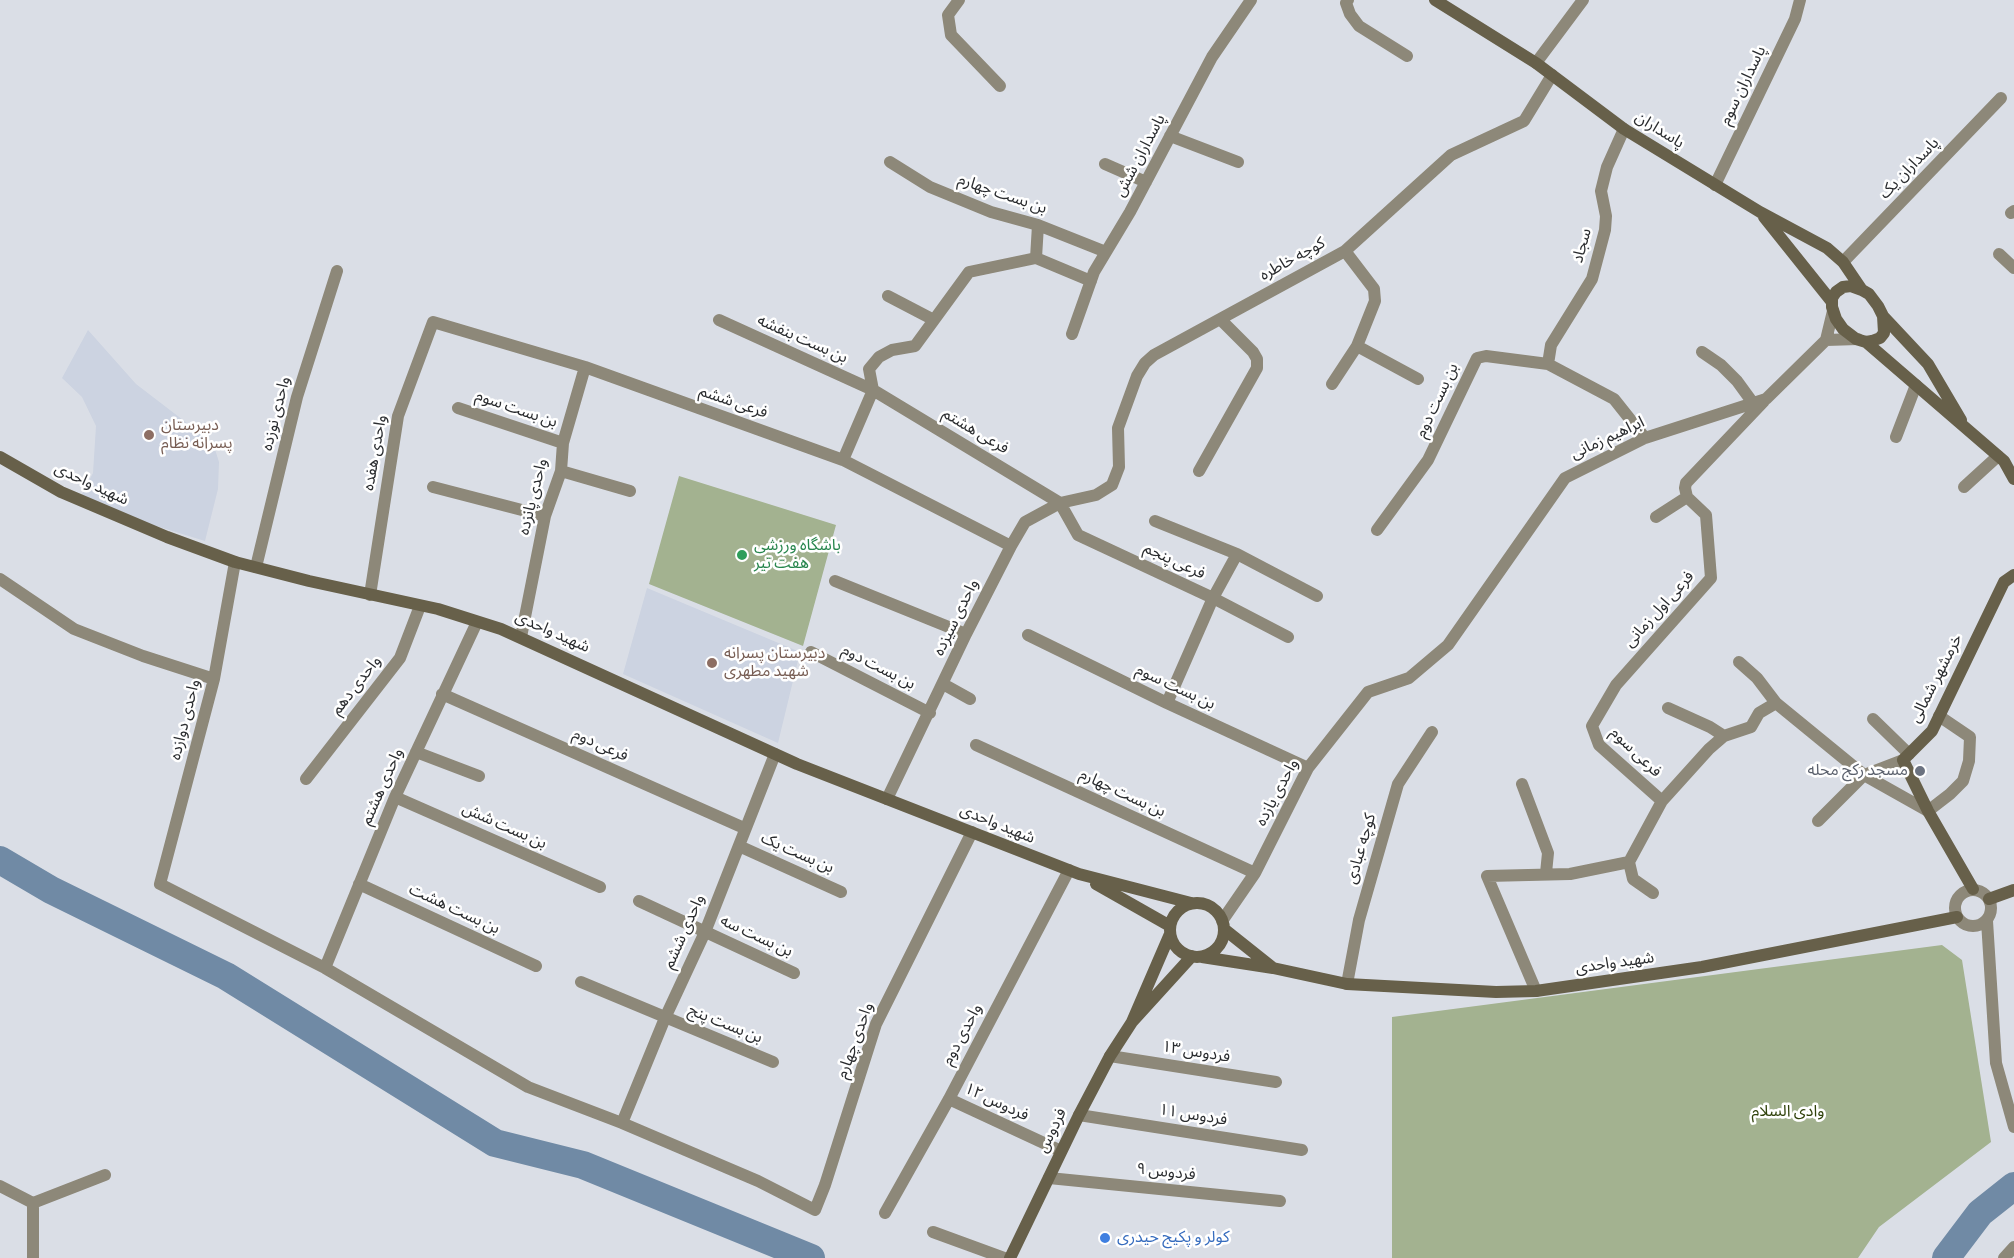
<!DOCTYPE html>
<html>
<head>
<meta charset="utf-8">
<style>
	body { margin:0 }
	canvas { display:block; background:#dadee6 }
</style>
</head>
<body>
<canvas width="2014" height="1258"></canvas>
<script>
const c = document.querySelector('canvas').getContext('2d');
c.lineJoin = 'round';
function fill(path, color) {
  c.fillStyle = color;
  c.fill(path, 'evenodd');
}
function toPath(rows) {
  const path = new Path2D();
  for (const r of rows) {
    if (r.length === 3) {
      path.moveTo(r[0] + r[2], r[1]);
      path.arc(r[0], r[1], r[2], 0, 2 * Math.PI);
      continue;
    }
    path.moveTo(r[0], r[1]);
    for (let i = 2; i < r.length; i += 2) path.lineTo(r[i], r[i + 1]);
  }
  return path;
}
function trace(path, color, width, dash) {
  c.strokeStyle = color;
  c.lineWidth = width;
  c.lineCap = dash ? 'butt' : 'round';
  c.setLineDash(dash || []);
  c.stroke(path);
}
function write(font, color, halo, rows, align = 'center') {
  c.font = font + ' "Source Sans 3","Noto Sans Arabic",sans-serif';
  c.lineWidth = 5;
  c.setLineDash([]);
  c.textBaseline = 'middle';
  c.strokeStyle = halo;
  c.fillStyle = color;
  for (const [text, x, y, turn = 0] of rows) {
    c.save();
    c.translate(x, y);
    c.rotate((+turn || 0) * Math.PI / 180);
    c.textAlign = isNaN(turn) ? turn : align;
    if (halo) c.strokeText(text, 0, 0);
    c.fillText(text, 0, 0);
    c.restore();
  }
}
const built = toPath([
	[88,330,136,384,213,443,219,462,218,489,205,541,78,502,93,473,96,426,82,397,62,378],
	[647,588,800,652,778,743,623,674]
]);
const green = toPath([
	[679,476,836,525,803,646,649,584],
	[1942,945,1962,960,1991,1142,1879,1227,1858,1258,1392,1258,1392,1017]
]);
const river = toPath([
	[0,860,51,890,226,976,495,1143,583,1165,811,1258],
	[1946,1258,1980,1213,2014,1186]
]);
const street = toPath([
	[959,0,948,15,951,35,1000,86],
	[1348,0,1346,3,1350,14,1359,26,1407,56],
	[1536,63,1583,0],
	[1170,136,1238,162],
	[890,162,930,187,991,212,1038,225,1106,252],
	[1105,164,1146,182],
	[1715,185,1795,19,1800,0],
	[2011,213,2014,211],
	[1999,254,2014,268],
	[1036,258,1038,225],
	[1843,262,2001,98],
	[888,296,934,320],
	[719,320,873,390,1060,503,1078,535,1213,598,1288,637],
	[1072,334,1094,272,1130,212,1212,57,1251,0],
	[1826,340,1858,339],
	[1357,346,1418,379],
	[1702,352,1721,365,1737,381,1753,403],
	[1548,364,1551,345,1592,279,1605,230,1606,216,1601,191,1607,167,1624,129],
	[1332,384,1357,346,1375,301,1374,289,1345,251],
	[458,408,563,443],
	[1896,437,1916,385],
	[843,460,873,390,869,369,879,357,892,350,915,346,969,272,1036,258,1091,281],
	[561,471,630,491],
	[1199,471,1257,368,1257,359,1253,352,1220,319],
	[433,487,545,516],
	[1964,487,1998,456],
	[1656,517,1687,497],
	[1155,521,1237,554,1317,596],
	[1377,530,1428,460,1477,358,1486,356,1548,364,1614,399,1645,438],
	[235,562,214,679,160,884,325,968,528,1087,622,1123,758,1181,815,1210,825,1185,876,1024,972,832],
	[256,567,297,397,337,271],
	[0,579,74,629,143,656,214,679],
	[835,581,966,634],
	[370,595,398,416,433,322,585,367,843,460,1011,546],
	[1028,635,1167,703,1308,768],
	[521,637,545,516,561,471,563,443,585,367],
	[811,652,930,713],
	[1739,662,1757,678,1776,703],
	[943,684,970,699],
	[442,694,744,828],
	[1167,703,1213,598,1237,554],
	[1668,708,1710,727,1724,736],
	[1873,719,1909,754],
	[976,745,1255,873],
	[416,752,479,776],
	[306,779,400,658,420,606],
	[1522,784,1548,853,1546,873],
	[395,797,600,887],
	[887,799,966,634,1011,546,1025,522,1060,503,1096,495,1112,485,1119,467,1118,428,1137,376,1145,363,1154,355,1345,251,1451,155,1524,121,1552,75],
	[1662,801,1599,745,1592,726,1616,685,1711,578,1706,515,1687,497,1685,488,1686,483,1764,401],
	[1818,821,1864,775,1903,760],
	[739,846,841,892],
	[1629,862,1633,879,1653,893],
	[359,884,536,966],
	[1973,908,18],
	[639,901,794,973],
	[1222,921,1255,873,1308,768,1368,692,1409,678,1448,645,1565,478,1645,438,1766,399,1826,340,1833,311],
	[1987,921,1996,1063,2014,1127],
	[325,968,395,797,477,622],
	[581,982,773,1062],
	[1347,984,1359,920,1398,784,1432,732],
	[1536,991,1487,876,1570,874,1629,862,1662,801,1709,749,1724,736,1751,727,1759,713,1776,703,1864,775,1928,811,1950,794,1963,781,1969,761,1970,737,1939,716],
	[1110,1056,1276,1082],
	[949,1099,1061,1151],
	[1079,1115,1302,1150],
	[622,1123,665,1018,705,932,775,754],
	[1049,1178,1280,1201],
	[0,1186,33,1203,105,1175],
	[33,1203,33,1258],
	[885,1213,949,1099,1069,870],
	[933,1232,1004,1258],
	[2004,1258,2014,1247]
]);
const secondary = toPath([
	[1435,0,1536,63,1624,129,1760,212,1827,248,1843,262,1862,290,1869,294,1878,306,1883,316,1884,333,1880,338,1872,341,1866,342,1856,339,1843,329,1836,319,1832,307,1832,298,1836,292,1843,287,1851,286,1862,290],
	[1764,217,1832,302],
	[1883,316,1928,364,1961,420],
	[1866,342,2004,461,2014,479],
	[0,457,61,492,167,537,235,562,309,581,438,609,501,629,797,764,1079,874,1191,903],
	[1096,884,1170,926],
	[1973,889,1928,811,1903,760,1932,731,2004,582,2014,575],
	[1989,899,2014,890],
	[1197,930,27],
	[1170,934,1132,1022,1192,956],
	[1202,957,1273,968,1224,929],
	[1273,968,1347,984,1496,992,1536,991,1702,967,1957,917],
	[1010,1258,1079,1115,1110,1056,1132,1022]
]);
const markers = [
	[149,435,6,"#8d6e63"],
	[742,555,6,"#2e9e5b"],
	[712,663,6,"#8d6e63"],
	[1920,771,6,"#6b7280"],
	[1105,1238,6,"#3f7fe0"]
];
const streetNames = [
	["پاسداران سوم",1744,86,-64],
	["پاسداران",1659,131,32],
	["پاسداران شش",1141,156,-62],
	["پاسداران یک",1910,169,-46],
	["بن بست چهارم",1002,195,19],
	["سجاد",1583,246,-75],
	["كوچه خاطره",1293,260,-29],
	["بن بست بنفشه",802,340,24],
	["بن بست دوم",1438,401,-65],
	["فرعی ششم",733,403,19],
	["بن بست سوم",516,410,19],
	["واحدی نوزده",277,414,-76],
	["فرعی هشتم",975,432,31],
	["ابراهیم زمانی",1608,439,-25],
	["واحدی هفده",376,453,-80],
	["شهید واحدی",91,485,25],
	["واحدی پانزده",534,497,-76],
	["فرعی پنجم",1174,562,25],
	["فرعی اول زمانی",1660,610,-48],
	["واحدی سیزده",957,618,-64],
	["شهید واحدی",552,633,24],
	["بن بست دوم",878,668,27],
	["خرمشهر شمالی",1937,679,-63],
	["واحدی دهم",357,686,-52],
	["بن بست سوم",1175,688,25],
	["واحدی دوازده",186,720,-76],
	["فرعی دوم",600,746,24],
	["فرعی سوم",1635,753,44],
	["واحدی هشتم",383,787,-66],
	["واحدی یازده",1278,793,-62],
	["بن بست چهارم",1122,794,25],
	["شهید واحدی",997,825,22],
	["بن بست شش",504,827,24],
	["کوچه عبادی",1362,849,-74],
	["بن بست یک",797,854,24],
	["بن بست هشت",454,910,25],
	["واحدی ششم",685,932,-66],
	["بن بست سه",756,937,25],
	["شهید واحدی",1615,964,-8],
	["بن بست پنج",725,1025,22],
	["واحدی دوم",963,1035,-62],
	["واحدی چهارم",856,1041,-70],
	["فردوس ۱۳",1196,1053,9],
	["فردوس ۱۲",996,1103,25],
	["فردوس ۱۱",1193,1116,9],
	["فردوس",1053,1131,-64],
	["فردوس ۹",1166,1173,6]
];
const educationNames = [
	["دبیرستان",161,426],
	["پسرانه نظام",161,444],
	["دبیرستان پسرانه",724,654],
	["شهید مطهری",724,672]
];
const leisureNames = [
	["باشگاه ورزشی",754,546],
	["هفت تیر",754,564]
];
const worshipNames = [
	["مسجد رکج محله",1908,771]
];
const parkNames = [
	["وادی السلام",1788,1112]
];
const shopNames = [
	["کولر و پکیج حیدری",1117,1238]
];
fill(built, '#ccd3e1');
fill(green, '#a3b290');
trace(river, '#708aa5', 28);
trace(street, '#8d8879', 12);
trace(secondary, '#67604a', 12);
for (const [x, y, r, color] of markers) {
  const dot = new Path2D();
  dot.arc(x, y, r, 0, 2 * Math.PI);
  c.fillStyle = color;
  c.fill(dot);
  trace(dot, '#fff', 2);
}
write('16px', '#2a2c2f', '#fff', streetNames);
write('16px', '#785e54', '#fff', educationNames, 'left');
write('16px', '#27864d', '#fff', leisureNames, 'left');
write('16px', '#5b616d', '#fff', worshipNames, 'right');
write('16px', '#30420b', '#fff', parkNames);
write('16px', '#366cbe', '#fff', shopNames, 'left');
</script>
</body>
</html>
